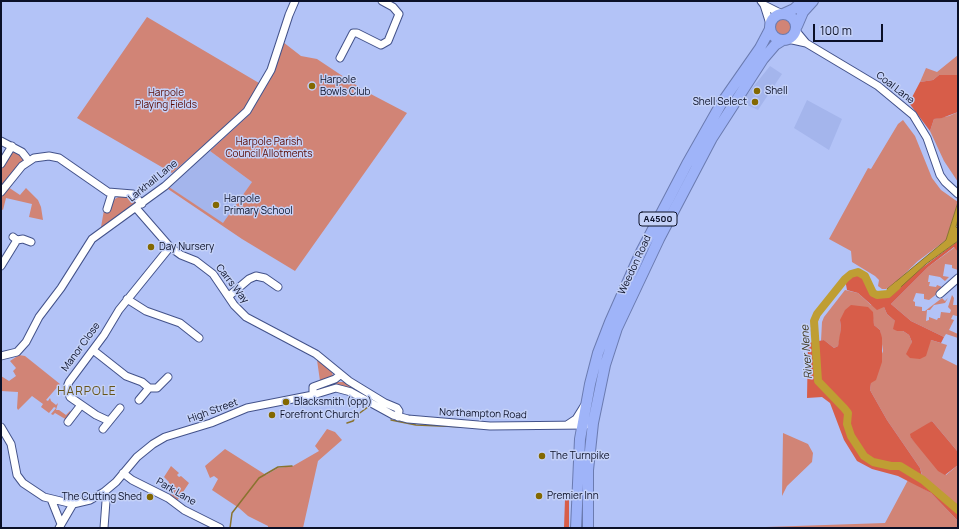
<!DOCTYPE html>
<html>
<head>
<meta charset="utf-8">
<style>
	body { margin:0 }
	#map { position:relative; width:959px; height:529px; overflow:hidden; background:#b3c3f7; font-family:Manrope,sans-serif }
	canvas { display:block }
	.frame { position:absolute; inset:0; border:2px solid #0b1027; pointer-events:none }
	.scale { position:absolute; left:813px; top:24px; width:70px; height:18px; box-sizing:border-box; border:2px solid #0b1027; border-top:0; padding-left:5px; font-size:12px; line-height:14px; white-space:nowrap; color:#0b1027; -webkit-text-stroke:3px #c4d1f8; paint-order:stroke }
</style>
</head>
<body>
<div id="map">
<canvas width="959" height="529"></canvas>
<div class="frame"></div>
<div class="scale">100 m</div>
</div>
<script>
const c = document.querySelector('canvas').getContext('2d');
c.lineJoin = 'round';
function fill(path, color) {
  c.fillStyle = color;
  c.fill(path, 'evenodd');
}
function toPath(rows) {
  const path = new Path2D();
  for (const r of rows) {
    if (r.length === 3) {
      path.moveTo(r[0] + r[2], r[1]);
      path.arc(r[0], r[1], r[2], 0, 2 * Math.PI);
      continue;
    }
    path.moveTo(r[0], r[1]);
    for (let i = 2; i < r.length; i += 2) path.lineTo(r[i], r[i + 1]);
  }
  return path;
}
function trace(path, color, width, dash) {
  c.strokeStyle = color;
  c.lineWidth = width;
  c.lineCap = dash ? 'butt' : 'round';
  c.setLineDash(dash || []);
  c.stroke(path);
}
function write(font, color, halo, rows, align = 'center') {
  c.font = font + ' Manrope,sans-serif';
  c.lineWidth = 3;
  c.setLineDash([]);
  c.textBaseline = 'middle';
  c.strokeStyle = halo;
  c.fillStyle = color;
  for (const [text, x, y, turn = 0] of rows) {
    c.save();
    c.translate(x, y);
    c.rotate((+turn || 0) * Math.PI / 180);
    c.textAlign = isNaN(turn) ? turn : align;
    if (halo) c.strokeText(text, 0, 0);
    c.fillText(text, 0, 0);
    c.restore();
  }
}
const built = toPath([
	[770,66,782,74,758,110,741,102],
	[807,100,842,119,829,150,794,128],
	[210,151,252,182,223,224,169,187]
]);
const green = toPath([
	[147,17,259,83,245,108,229,123,172,173,77,118],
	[783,27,9],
	[283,42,301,56,317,59,365,91,407,113,295,271,242,239,168,189,169,187,223,223,252,182,210,151,250,114,271,78],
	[958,55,958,75,939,75,933,80,920,82,926,68,937,72],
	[958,112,958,182,944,161,930,131,934,119,949,116],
	[903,120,915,136,932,178,941,190,958,202,946,240,918,261,894,284,886,289,882,289,878,286,879,280,875,276,852,262,851,251,829,239,868,168,871,169,898,124],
	[13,150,24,157,24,160,1,187,1,166],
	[8,187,20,195,26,188,38,200,41,207,43,220,29,217,32,204,6,198,3,210,1,209,1,194],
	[122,195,131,196,135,200,135,205,94,234,101,227,104,210,109,211,113,200],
	[955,247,958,252,958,270,952,268,952,265,945,264,943,276,949,277,945,281,940,277,929,275,928,282,930,282,929,286,936,287,937,285,942,287,937,291,938,293,929,300,924,299,924,294,916,293,913,301,915,302,915,306,922,307,922,311,925,311,942,298,945,301,948,298,945,303,934,305,930,310,927,310,926,321,929,320,929,317,937,320,938,318,940,318,941,312,950,313,951,310,948,307,952,295,954,298,953,305,958,305,958,313,957,316,953,315,951,319,954,320,949,330,958,334,958,338,946,334,944,337,911,321,891,304,928,267],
	[845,290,858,293,871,305,884,307,887,314,895,321,897,331,903,331,909,335,912,342,910,350,931,340,947,345,942,358,958,366,958,452,932,421,911,438,946,475,958,465,958,506,922,475,920,468,887,420,870,390,871,382,883,351,880,330,874,325,873,318,840,320,841,328,840,338,838,346,834,348,824,340,821,341,822,322,824,317],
	[19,355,25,356,60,384,46,400,48,401,50,398,51,401,56,405,58,403,56,410,59,410,66,415,70,411,72,412,67,420,55,413,53,415,51,414,56,408,54,407,49,413,41,407,43,404,32,396,18,410,17,408,18,392,1,391,1,376,9,381,16,376,13,371,16,368,10,361],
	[317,360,323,363,332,372,333,376,320,381],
	[336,382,344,382,396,410,396,414,345,386,334,385,315,392,313,389],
	[327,429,335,432,342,440,318,461,303,528,268,528,268,526,248,516,239,508,212,490,218,479,214,476,210,478,205,466,225,449,266,475,278,468,293,466,319,451,315,446],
	[783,433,808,444,813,453,812,462,787,486,782,496],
	[171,466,179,473,177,475,179,477,181,476,189,483,177,501,170,496,171,492,166,490,169,482,164,477],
	[908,480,931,493,958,521,958,528,736,528,885,523]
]);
const forest = toPath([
	[939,75,958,75,958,112,942,118,934,119,930,131,909,103,920,82,933,80],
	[958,241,958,252,954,247,928,267,891,304,911,321,944,337,941,343,931,340,926,356,920,359,910,358,906,354,912,342,909,335,903,331,897,331,893,329,895,321,887,314,884,307,877,310,858,293,847,290,845,279,851,274,858,272,865,276,873,293,877,295,887,294],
	[851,305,868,307,873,312,874,325,880,330,882,338,882,362,876,380,871,383,870,390,887,420,920,468,923,480,958,510,958,521,931,493,898,476,872,469,857,461,844,440,830,403,822,397,807,398,808,343,824,340,834,348,838,346,841,328,840,320,845,310],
	[932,421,958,452,958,465,945,475,938,471,911,438,910,434],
	[565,499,569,499,569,528,564,528]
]);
const water = toPath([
	[958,202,958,219,956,227,958,229,958,241,926,264,891,296,887,289,946,240,958,202]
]);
const stream = toPath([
	[391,420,416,425,465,427],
	[347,423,353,421,357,415,368,407],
	[230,528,232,513,259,478,278,467,292,466]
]);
const river = toPath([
	[897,286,888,294,877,295,873,293,865,276,858,272,851,274,845,279,817,314,814,321,818,381,844,408,848,413,847,424,851,436,864,456,873,462,891,466,900,466,923,480,958,510]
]);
const minor = toPath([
	[761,1,764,5,770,24],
	[764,5,782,14],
	[796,31,806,43,878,86,913,115,927,138,940,175,945,182,958,194],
	[788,39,806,43],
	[340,58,353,33,357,33,381,45,388,41,399,14,393,7,382,1],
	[1,141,22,152,29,161],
	[1,164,12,146],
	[1,192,22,166,34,158,49,156,59,158,108,192,133,194,142,204],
	[136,208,170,247,181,255,196,261,213,274,234,305,246,317,316,354,349,381,385,403,397,408,399,411,398,417],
	[107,209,112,193],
	[13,237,17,240,23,239,31,242],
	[1,266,17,240],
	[940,294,958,278],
	[229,296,249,279,256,276,265,278,278,287],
	[127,299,146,311,180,323,199,338],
	[93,350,126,376,142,382,149,388],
	[1,356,17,352,26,342,39,317,61,288,92,239,165,186,247,111,271,70,289,15,295,1],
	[313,395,313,387,335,379,340,375],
	[139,400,149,388,157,388,168,377],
	[109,421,96,415,70,397,67,387,69,382,104,335,119,310,170,247],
	[68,422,81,405],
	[567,425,576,419,584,406],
	[1,427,11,444,17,475,23,483,44,497,73,504,90,500,104,492,116,482,137,457,153,444,165,437,211,423,247,408,313,395,336,388,351,392,393,415,408,419,490,426,586,425],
	[103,429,120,408],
	[123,473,132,480,168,498,184,510,220,528],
	[104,492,106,501,104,528],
	[51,499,61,524],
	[59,528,73,504]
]);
const highway = toPath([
	[783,27,13],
	[783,14,794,9,803,1],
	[797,26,803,12,813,1],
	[576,528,580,439,590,384,598,353,610,322,641,252,687,164,721,104,760,48,770,29],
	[588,528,588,470,593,423,605,365,617,328,659,239,712,138,763,59,775,45,783,40]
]);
const markers = [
	[312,86,4,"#836800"],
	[757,91,4,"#836800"],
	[755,102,4,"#836800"],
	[216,205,4,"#836800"],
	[151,247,4,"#836800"],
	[286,402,4,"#836800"],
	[272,415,4,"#836800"],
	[542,456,4,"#836800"],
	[539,496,4,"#836800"],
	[150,497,4,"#836800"]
];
const shields = [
	[658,219,38]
];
const shieldNames = [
	["A4500",658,219]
];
const poiNames = [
	["Harpole",320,80],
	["Bowls Club",320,92],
	["Shell",765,91],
	["Shell Select",747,102,"right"],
	["Harpole",224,199],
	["Primary School",224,211],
	["Day Nursery",159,247],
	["Blacksmith (opp)",294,402],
	["Forefront Church",280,415],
	["The Turnpike",550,456],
	["Premier Inn",547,496],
	["The Cutting Shed",142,497,"right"]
];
const streetNames = [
	["Coal Lane",895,88,38],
	["Larkhall Lane",153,181,-39],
	["Weedon Road",635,265,-65],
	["Carrs Way",232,284,52],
	["Manor Close",81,347,-54],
	["High Street",213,411,-20],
	["Northampton Road",483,414,2],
	["Park Lane",176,492,30]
];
const parkNames = [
	["Harpole",166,93],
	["Playing Fields",166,105],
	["Harpole Parish",269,142],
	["Council Allotments",269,154]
];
const waterNames = [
	["River Nene",807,352,-94]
];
const quarterNames = [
	["HARPOLE",87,392]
];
fill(built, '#a4b5ec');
fill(green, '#d18476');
fill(forest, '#d75d49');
fill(water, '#bf9e33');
trace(water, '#89732f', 1);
trace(stream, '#89732f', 1.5);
trace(river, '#bf9e33', 8);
trace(minor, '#43528a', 9);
trace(highway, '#6b7bb0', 12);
trace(minor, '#fff', 7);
trace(highway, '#9fb4f9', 10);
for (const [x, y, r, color] of markers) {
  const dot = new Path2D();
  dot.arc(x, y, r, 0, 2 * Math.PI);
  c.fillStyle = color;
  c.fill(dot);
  trace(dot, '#c4d1f8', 1.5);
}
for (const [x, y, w] of shields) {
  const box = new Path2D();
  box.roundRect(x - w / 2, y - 7, w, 14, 3);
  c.fillStyle = '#c4d1f8';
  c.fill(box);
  trace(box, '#0b1027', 1);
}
write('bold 9px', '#0b1027', null, shieldNames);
write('10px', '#0b1027', '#c4d1f8', poiNames, 'left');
write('10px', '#0b1027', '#c4d1f8', streetNames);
write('10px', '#5a0a02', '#c4d1f8', parkNames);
write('italic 11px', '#423b24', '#c4d1f8', waterNames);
c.letterSpacing = '1px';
write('12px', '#675419', '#c4d1f8', quarterNames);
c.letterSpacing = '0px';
</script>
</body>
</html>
